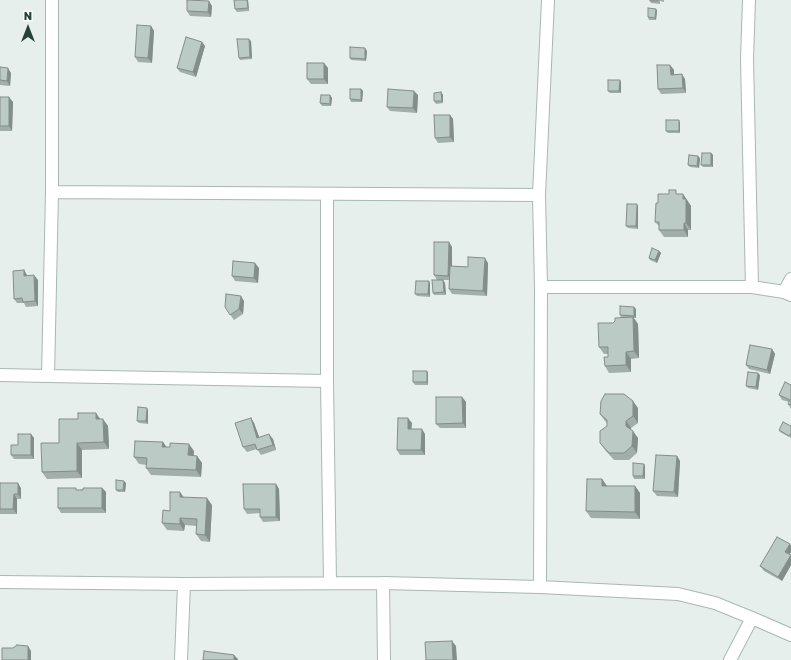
<!DOCTYPE html>
<html>
<head>
<meta charset="utf-8">
<style>
	body { margin:0 }
	#map { position:relative; width:791px; height:660px; overflow:hidden; background:#e6efeb; font-family:"Golos Text",sans-serif }
	canvas { display:block }
	.north { position:absolute; left:8px; top:8px; width:40px; height:40px; -webkit-text-stroke:3px #f7fbf9; paint-order:stroke; rotate:0deg; font-size:11px; font-weight:700; line-height:16px; text-align:center; color:#24423a }
	.north::after { content:''; display:block; margin:auto; width:14px; height:18px; background:#24423a; clip-path:polygon(50% 0,100% 100%,50% 72%,0 100%) }
</style>
</head>
<body>
<div id="map">
<canvas width="791" height="660"></canvas>
<div class="north">N</div>
</div>
<script>
const c = document.querySelector('canvas').getContext('2d');
c.lineJoin = 'round';
function toPath(rows) {
  const path = new Path2D();
  for (const r of rows) {
    path.moveTo(r[0], r[1]);
    for (let i = 2; i < r.length; i += 2) path.lineTo(r[i], r[i + 1]);
  }
  return path;
}
function trace(path, color, width, dash) {
  c.strokeStyle = color;
  c.lineWidth = width;
  c.lineCap = dash ? 'butt' : 'round';
  c.setLineDash(dash || []);
  c.stroke(path);
}
function fill(path, color) {
  c.fillStyle = color;
  c.fill(path, 'evenodd');
}
const minor = toPath([
	[52,0,52,192],
	[749,0,747,59,752,287],
	[541,287,539,195,548,0],
	[784,292,791,279],
	[0,375,48,376,52,192,539,195],
	[48,376,327,381,327,194],
	[327,381,330,583],
	[0,582,184,584,383,583,540,587,678,594,715,603,752,618],
	[383,583,384,660],
	[540,587,541,287,752,287,784,292,791,295],
	[181,660,184,584],
	[730,660,752,618,791,635]
]);
const wall = toPath([
	[248,0,249,11,237,12,235,9],
	[650,0,664,0,664,2,660,1,660,4,651,3],
	[212,6,211,17,190,16,187,11],
	[656,9,657,11,656,20,649,20,648,17],
	[151,26,154,31,152,63,138,62,135,57],
	[251,41,252,59,240,60,239,58],
	[202,42,205,46,196,77,180,72,177,68],
	[367,51,366,61,351,60,350,58],
	[324,63,328,68,328,84,311,84,307,79],
	[670,65,674,70,674,75,685,79,686,93,661,94,658,89],
	[0,67,11,73,10,86,0,85],
	[621,82,621,93,610,93,608,91],
	[361,89,363,91,362,102,351,102,350,99],
	[441,92,443,95,443,103,436,104,434,101],
	[330,95,332,98,331,106,322,106,320,103],
	[418,95,417,113,390,111,387,107],
	[0,97,13,102,12,131,0,131],
	[450,115,453,119,454,142,438,143,435,138],
	[680,123,680,133,668,133,666,131],
	[711,153,713,155,713,167,703,167,701,165],
	[700,158,699,168,690,167,688,165],
	[679,194,683,194,691,206,691,230,688,230,688,237,664,237,659,230,659,226,655,222,658,203],
	[638,206,638,229,628,228,626,226],
	[449,242,452,247,452,266,468,267,488,263,487,296,452,294,449,289,450,280,443,280,445,283,446,295,434,295,433,293,437,280,434,275],
	[659,251,661,253,657,263,650,260,649,258],
	[259,268,258,283,235,281,232,276],
	[24,270,27,276,38,280,38,306,26,307,24,303,17,303,14,299],
	[429,281,430,284,430,297,417,296,415,294],
	[244,301,243,314,234,320,225,307],
	[636,309,636,318,634,318,638,324,639,358,631,359,631,372,609,373,605,366,608,357,608,354,604,354,599,347,613,323,621,317,620,315],
	[772,349,775,354,770,374,749,369,746,365],
	[428,373,428,385,415,385,413,382],
	[760,375,758,390,748,388,746,386],
	[791,385,791,409,788,404,789,402,782,400,779,395],
	[462,397,466,402,466,428,440,428,436,424],
	[638,408,638,423,631,428,631,430,638,438,637,453,629,460,614,460,605,450,600,443,607,426,607,423,605,421,600,414],
	[148,410,148,424,139,423,137,421],
	[251,418,254,423,259,437,273,439,276,450,261,455,257,449,247,452,243,447],
	[100,419,108,426,109,449,82,450,82,478,47,479,42,472],
	[412,423,411,429,425,434,425,455,400,455,397,450],
	[791,426,791,438,780,432,779,430],
	[31,434,34,438,34,459,14,459,11,455],
	[163,442,166,447,194,451,193,456,197,456,202,463,201,477,151,475,146,468,147,465,139,464,134,457],
	[677,456,680,461,678,497,657,496,653,491],
	[645,466,645,479,634,479,633,476],
	[602,479,607,486,635,486,640,493,640,519,591,518,586,511],
	[0,483,21,488,21,499,17,499,17,514,0,514],
	[126,483,125,492,118,492,116,490],
	[276,484,279,489,280,521,263,522,260,517,260,513,247,514,244,509],
	[102,488,106,492,106,513,61,513,58,508,77,490],
	[184,497,212,505,210,542,201,541,196,534,197,526,185,525,184,531,167,530,162,523,170,511],
	[790,544,791,546,791,552,789,555,791,556,791,565,782,581,764,571,760,566]
]);
const shadedWall = toPath([
	[247,0,248,0,249,11,248,8],
	[209,1,212,6,211,17,208,12],
	[656,9,657,11,656,20,655,18],
	[151,26,154,31,152,63,148,58],
	[249,39,251,41,252,59,250,57],
	[202,42,205,46,196,77,193,72],
	[365,48,367,51,366,61,365,59],
	[324,63,328,68,328,84,324,79],
	[670,65,674,70,674,80,671,75],
	[8,68,11,73,10,86,7,81],
	[682,74,685,79,686,93,683,88],
	[620,80,621,82,621,93,619,91],
	[361,89,363,91,362,102,361,100],
	[414,91,418,95,417,113,413,108],
	[441,92,443,95,443,103,442,101],
	[330,95,332,98,331,106,330,104],
	[9,97,13,102,12,131,9,126],
	[450,115,453,119,454,142,450,137],
	[679,120,680,123,680,133,679,131],
	[711,153,713,155,713,167,711,165],
	[698,156,700,158,699,168,697,166],
	[683,194,691,206,691,230,686,223],
	[637,204,638,206,638,229,636,226],
	[684,223,688,230,688,237,684,230],
	[449,242,452,247,452,280,448,276],
	[659,251,661,253,657,263,655,260],
	[485,258,488,263,487,296,483,291],
	[255,263,259,268,258,283,254,278],
	[24,270,27,275,27,281,24,276],
	[34,275,38,280,38,306,35,301],
	[443,280,445,283,446,295,444,292],
	[429,281,430,284,430,297,428,294],
	[241,296,244,301,243,314,239,309],
	[634,307,636,309,636,318,634,316],
	[633,317,638,324,639,358,634,351],
	[772,349,775,354,770,374,767,370],
	[626,352,631,359,631,372,626,365],
	[427,371,428,373,428,385,427,382],
	[758,373,760,375,758,390,756,387],
	[462,397,466,402,466,428,463,423],
	[633,401,638,408,638,423,633,416],
	[147,408,148,410,148,424,146,421],
	[96,413,101,420,96,419],
	[251,418,254,423,261,442,257,438],
	[408,418,412,423,411,433,408,429],
	[103,419,108,426,109,449,104,442],
	[626,421,631,428,631,433,626,426],
	[422,429,425,434,425,455,421,450],
	[633,431,638,438,637,453,632,446],
	[31,434,34,438,34,459,31,455],
	[269,434,273,439,276,450,273,445],
	[163,442,168,449,162,447],
	[77,443,82,450,82,478,77,471],
	[189,444,194,451,193,462,188,455],
	[197,456,202,463,201,477,196,470],
	[677,456,680,461,678,497,674,492],
	[644,464,645,466,645,479,643,476],
	[602,479,607,486,602,486],
	[124,481,126,483,125,492,123,490],
	[18,483,21,488,21,499,18,494],
	[276,484,279,489,280,521,276,517],
	[635,486,640,493,640,519,635,512],
	[102,488,106,492,106,513,102,508],
	[180,492,185,499,180,497],
	[14,494,17,499,17,514,13,509],
	[207,498,212,505,210,542,205,535],
	[180,518,185,525,184,531,180,524],
	[790,544,791,546,791,552,788,557,785,552],
	[791,555,791,565,782,581,778,577],
	[452,641,456,646,457,660,453,660],
	[28,646,31,651,31,660,28,660],
	[234,655,238,659,238,660,234,660]
]);
const building = toPath([
	[187,0,209,1,208,12,187,11,187,0],
	[234,0,247,0,248,8,235,9,234,0],
	[650,0,658,0,658,1,650,1,650,0],
	[648,8,656,9,655,18,648,17,648,8],
	[137,25,151,26,148,58,135,57,137,25],
	[186,37,202,42,193,72,177,68,186,37],
	[237,39,249,39,250,57,239,58,237,39],
	[350,47,365,48,365,59,350,58,350,47],
	[307,63,324,63,324,79,307,79,307,63],
	[657,65,670,65,671,75,682,74,683,88,658,89,657,65],
	[0,67,8,68,7,81,0,80,0,67],
	[608,80,620,80,619,91,608,91,608,80],
	[350,89,361,89,361,100,350,99,350,89],
	[388,89,414,91,413,108,387,107,388,89],
	[441,92,442,101,434,101,434,93,441,92],
	[321,95,330,95,330,104,320,103,321,95],
	[0,97,9,97,9,126,0,126,0,97],
	[434,115,450,115,450,137,435,138,434,115],
	[666,120,679,120,679,131,666,131,666,120],
	[702,153,711,153,711,165,701,165,702,153],
	[689,155,698,156,697,166,688,165,689,155],
	[669,190,676,190,676,194,683,194,683,199,686,199,686,223,684,223,684,230,659,230,659,222,655,222,656,203,658,203,658,194,669,194,669,190],
	[627,204,637,204,636,226,626,226,627,204],
	[434,242,449,242,448,276,434,275,434,242],
	[652,248,659,251,655,260,649,258,652,248],
	[468,257,485,258,483,291,449,289,450,266,468,267,468,257],
	[233,261,255,263,254,278,232,276,233,261],
	[24,270,24,276,34,275,35,301,23,302,22,298,14,299,13,271,24,270],
	[432,280,443,280,444,292,433,293,432,280],
	[416,281,429,281,428,294,415,294,416,281],
	[226,294,241,296,239,309,230,315,225,307,226,294],
	[620,306,634,307,634,316,620,315,620,306],
	[633,317,634,351,626,352,626,365,605,366,604,357,608,357,608,347,599,347,598,323,613,323,615,321,615,318,633,317],
	[750,345,772,349,767,370,746,365,750,345],
	[413,371,427,371,427,382,413,382,413,371],
	[748,372,758,373,756,387,746,386,748,372],
	[785,382,791,385,791,405,788,404,790,400,779,395,785,382],
	[605,394,624,394,633,401,633,416,626,421,626,426,633,431,632,446,624,453,609,453,600,443,600,431,607,426,607,420,600,414,601,401,605,394],
	[436,397,462,397,463,423,436,424,436,397],
	[138,407,147,408,146,421,137,421,138,407],
	[78,413,96,413,96,419,103,419,104,442,77,443,77,471,42,472,41,443,59,443,59,419,78,419,78,413],
	[251,418,257,438,269,434,273,445,257,450,255,444,243,447,235,423,251,418],
	[398,418,408,418,408,429,422,429,421,450,397,450,398,418],
	[783,422,791,426,791,433,789,436,779,430,783,422],
	[18,434,31,434,31,455,11,455,11,445,18,445,18,434],
	[135,441,163,442,162,447,170,447,170,443,189,444,188,455,197,456,196,470,146,468,147,458,134,457,135,441],
	[656,455,677,456,674,492,653,491,656,455],
	[633,463,644,464,643,476,633,476,633,463],
	[587,479,602,479,602,486,635,486,635,512,586,511,587,479],
	[116,480,124,481,123,490,116,490,116,480],
	[0,483,18,483,18,494,14,494,13,509,0,509,0,483],
	[243,484,276,484,276,517,260,517,260,509,244,509,243,484],
	[58,488,76,488,76,490,83,490,83,488,102,488,102,508,58,508,58,488],
	[170,492,180,492,180,497,207,498,205,535,196,534,197,519,180,518,180,524,162,523,163,510,170,511,170,492],
	[777,537,790,544,785,552,791,555,778,577,760,566,777,537],
	[452,641,453,660,426,660,425,642,452,641],
	[17,645,28,646,28,660,2,660,2,648,13,648,17,645],
	[204,651,234,655,234,660,203,660,204,651]
]);
trace(minor, '#a8b8b2', 14);
trace(minor, '#fff', 12);
fill(wall, '#a1aea9');
fill(shadedWall, '#838d89');
fill(building, '#bbcac4');
trace(building, '#838d89', 1);
</script>
</body>
</html>
